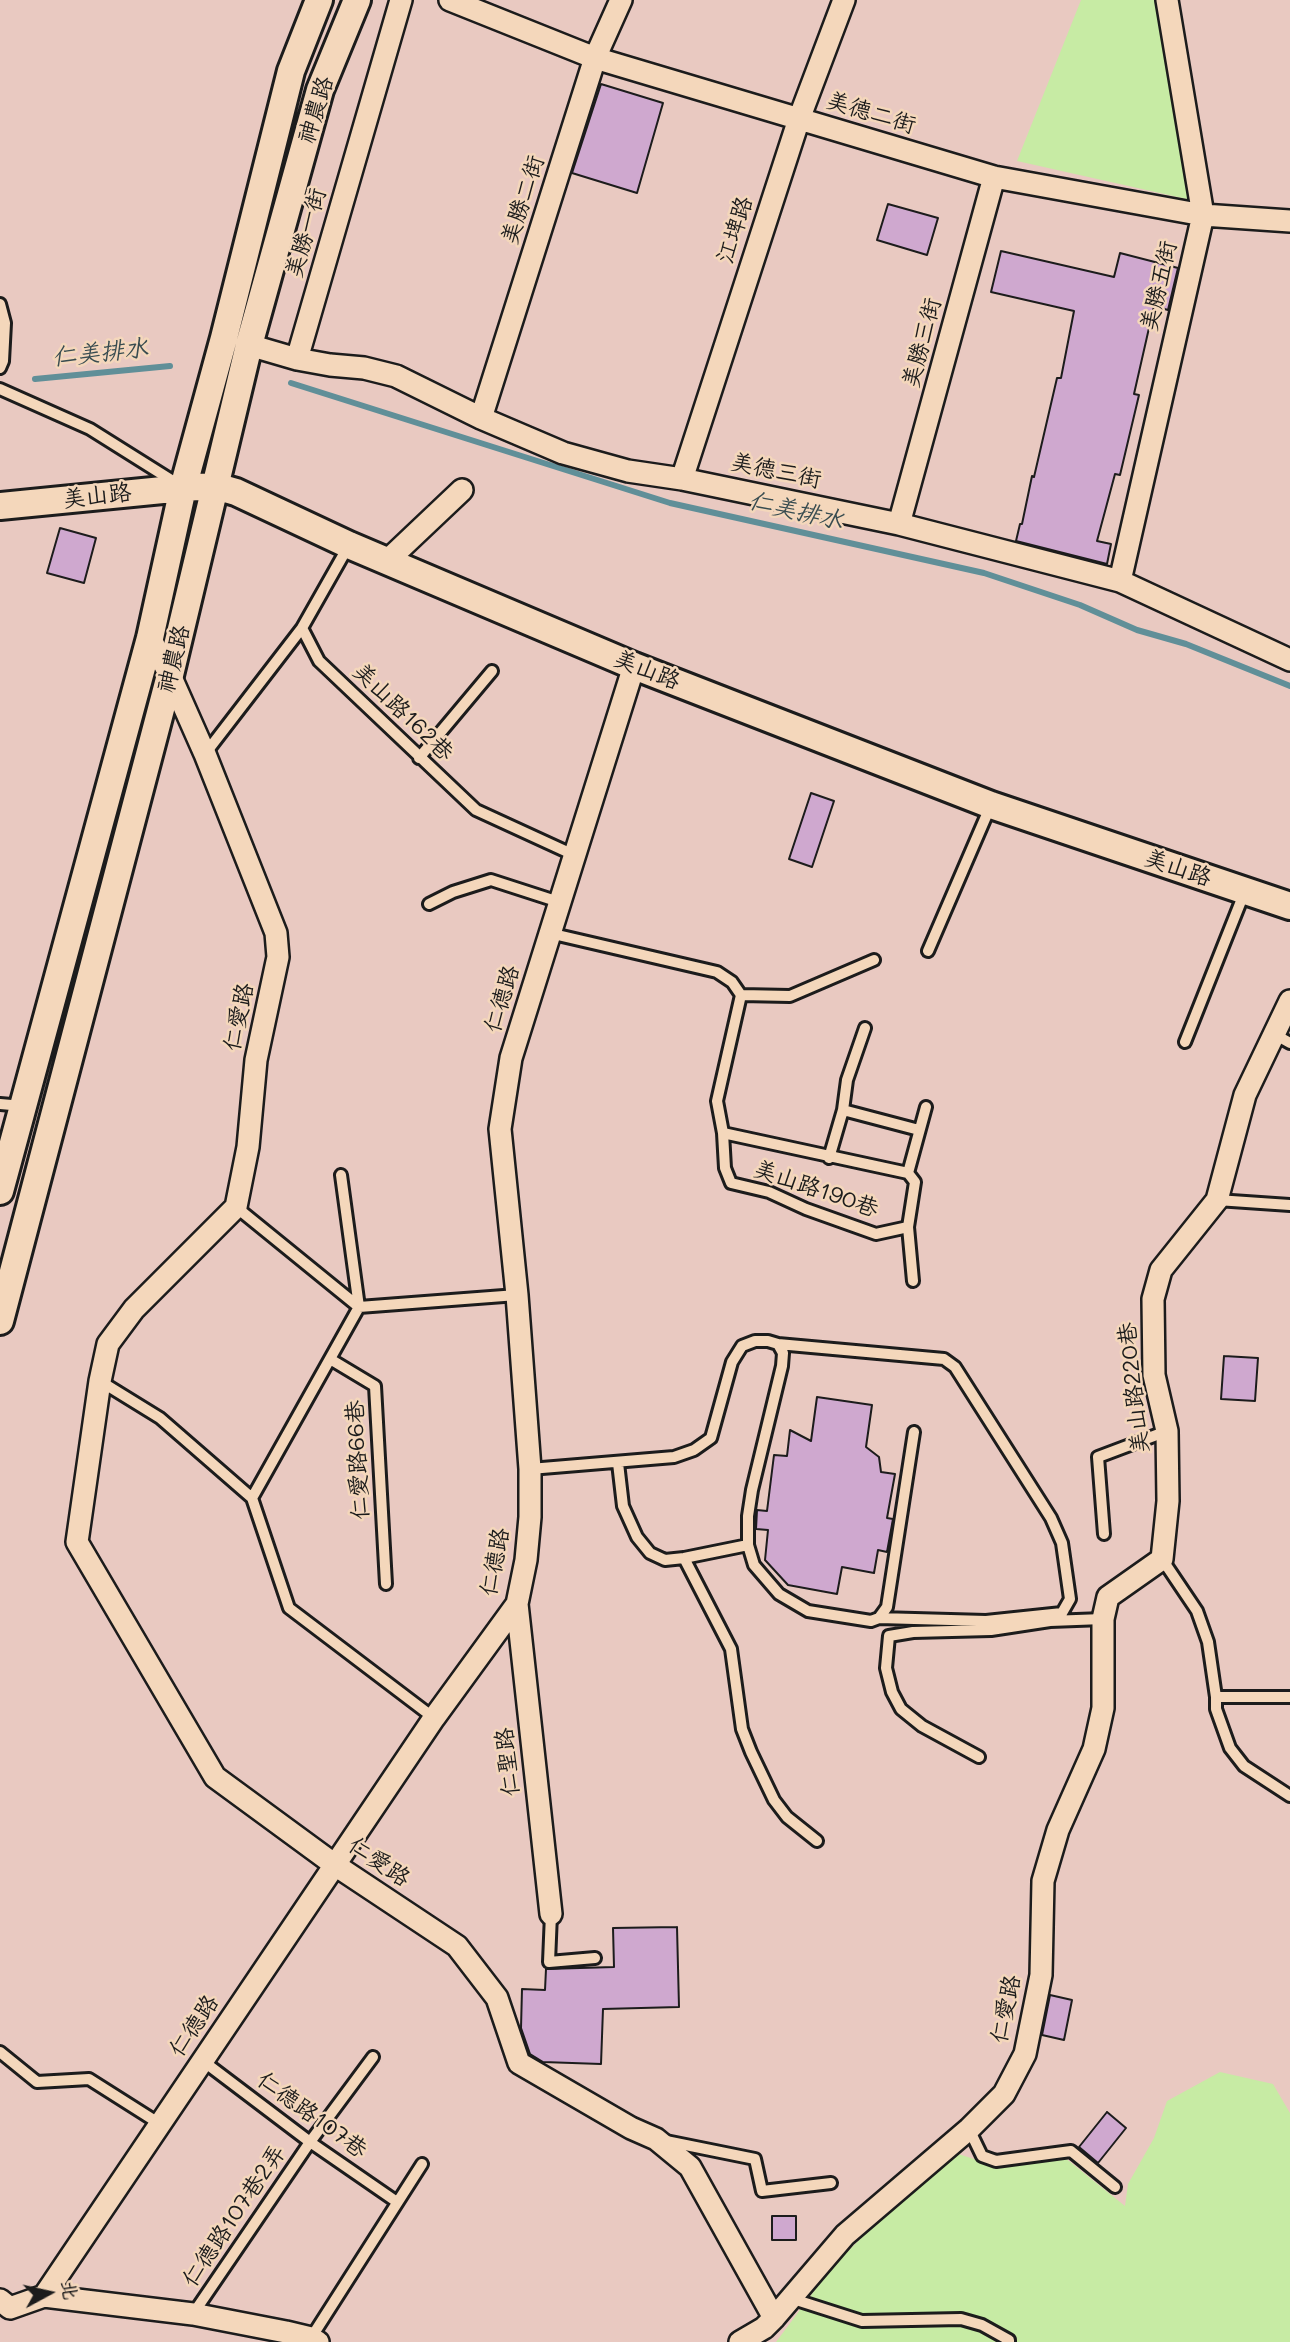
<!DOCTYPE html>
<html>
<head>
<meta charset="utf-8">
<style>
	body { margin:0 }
	#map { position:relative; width:1290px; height:2342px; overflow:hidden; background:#e9c9c1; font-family:Mali,"LXGW WenKai TC",sans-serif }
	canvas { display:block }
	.north { position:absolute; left:14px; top:2258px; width:70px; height:70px; -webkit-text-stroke:5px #f4d7bb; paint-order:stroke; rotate:82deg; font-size:19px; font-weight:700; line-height:28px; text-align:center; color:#1c1c1c }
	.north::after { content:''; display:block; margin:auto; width:24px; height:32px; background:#1c1c1c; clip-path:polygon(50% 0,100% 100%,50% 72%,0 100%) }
</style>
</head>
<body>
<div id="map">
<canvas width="1290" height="2342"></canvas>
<div class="north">北</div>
</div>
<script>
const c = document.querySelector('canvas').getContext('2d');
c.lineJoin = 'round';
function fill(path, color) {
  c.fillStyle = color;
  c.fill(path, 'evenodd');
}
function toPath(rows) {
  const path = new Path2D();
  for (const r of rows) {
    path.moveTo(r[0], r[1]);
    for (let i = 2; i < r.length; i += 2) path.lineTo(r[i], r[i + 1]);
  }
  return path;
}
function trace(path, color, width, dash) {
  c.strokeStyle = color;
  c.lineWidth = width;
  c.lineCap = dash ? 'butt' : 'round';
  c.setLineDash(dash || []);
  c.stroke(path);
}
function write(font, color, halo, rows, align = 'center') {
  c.font = font + ' Mali,"LXGW WenKai TC",sans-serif';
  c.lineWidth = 5;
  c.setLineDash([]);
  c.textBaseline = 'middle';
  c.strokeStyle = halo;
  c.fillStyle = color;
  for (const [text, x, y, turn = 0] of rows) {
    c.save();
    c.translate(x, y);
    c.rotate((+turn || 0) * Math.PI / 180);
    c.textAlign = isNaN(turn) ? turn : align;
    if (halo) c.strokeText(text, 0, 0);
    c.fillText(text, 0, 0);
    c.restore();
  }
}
const green = toPath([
	[1081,0,1155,0,1191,200,1017,161],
	[1220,2072,1273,2084,1290,2113,1290,2342,776,2342,832,2267,949,2151,999,2167,1064,2157,1125,2206,1128,2184,1154,2138,1167,2101]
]);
const stream = toPath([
	[35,379,170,366],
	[291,383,670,503,984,573,1080,605,1137,630,1186,644,1290,686]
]);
const building = toPath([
	[601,84,663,103,637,193,572,173,601,84],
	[888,204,938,218,927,255,877,240,888,204],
	[1001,251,1114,277,1120,253,1178,268,1168,310,1154,306,1134,394,1139,395,1120,475,1115,474,1097,541,1111,544,1107,564,1016,541,1020,524,1022,524,1032,476,1034,477,1057,378,1061,378,1074,311,991,292,1001,251],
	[60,528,96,538,84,583,47,573,60,528],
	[811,793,834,801,812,867,789,859,811,793],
	[1224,1356,1258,1358,1255,1401,1221,1399,1224,1356],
	[817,1397,872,1405,866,1447,879,1457,881,1472,895,1474,887,1518,893,1519,887,1552,878,1550,874,1573,842,1567,837,1594,788,1585,765,1560,768,1530,756,1529,757,1510,767,1511,774,1455,787,1456,790,1430,811,1441,817,1397],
	[677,1927,679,2007,603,2009,601,2064,543,2062,530,2054,521,2028,522,1989,545,1990,546,1969,614,1967,613,1928,677,1927],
	[1050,1995,1072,2000,1064,2040,1042,2035,1050,1995],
	[1107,2112,1126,2128,1098,2163,1079,2147,1107,2112],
	[772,2216,796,2216,796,2240,772,2240,772,2216]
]);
const service = toPath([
	[0,304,5,323,3,361,0,368],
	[0,389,90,429,176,483],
	[349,545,302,628,319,661,476,810,574,855],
	[205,754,302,628],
	[419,758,492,671],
	[429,904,453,892,491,880,559,902],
	[549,933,717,972,732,982,741,995,717,1101,723,1133,725,1168,731,1183,769,1192,806,1209,876,1234,908,1227],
	[928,951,991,805],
	[741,995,790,996,874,960],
	[1274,1034,1290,1043],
	[1185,1042,1245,891],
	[0,1104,23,1106],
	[843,1110,919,1130],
	[723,1133,908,1173,915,1182,908,1227,913,1281],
	[829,1158,843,1110,847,1080,865,1028],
	[908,1173,926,1107],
	[341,1175,359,1307,252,1498,289,1608,434,1718],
	[1217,1200,1290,1205],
	[236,1207,359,1307,517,1295],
	[778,1344,944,1359,955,1367,1051,1518,1062,1543,1070,1599,1062,1613,986,1621,879,1618],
	[330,1359,375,1386,386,1584],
	[100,1381,160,1418,252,1498],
	[618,1463,623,1506,637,1537,650,1553,665,1560,684,1558,748,1545],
	[530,1469,674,1457,694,1450,711,1438,732,1362,742,1346,755,1341,768,1341,778,1344,783,1353,782,1366,752,1490,748,1516,748,1545,754,1565,779,1594,808,1611,871,1621,879,1618,887,1607,914,1432],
	[1104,1534,1098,1457,1167,1431],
	[684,1558,731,1649,742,1729,751,1752,774,1800,787,1817,817,1841],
	[1162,1559,1197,1611,1208,1642,1216,1697,1290,1697],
	[1216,1697,1216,1709,1230,1748,1244,1766,1290,1796],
	[979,1757,922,1726,901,1709,892,1692,886,1668,889,1636,913,1632,991,1630,1050,1621,1103,1619],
	[551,1914,549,1962,595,1958],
	[0,2052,37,2082,89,2079,160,2124],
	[203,2061,310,2142,397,2202],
	[969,2129,982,2156,996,2161,1071,2151,1115,2187],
	[666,2141,755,2159,762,2191,831,2183],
	[790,2298,862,2321,961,2319,982,2325,1009,2340,1009,2342],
	[193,2314,310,2142,373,2057],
	[311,2338,422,2164]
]);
const minor = toPath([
	[450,0,595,58,994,177,1203,215,1290,221],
	[249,345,297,359,330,365,364,368,396,376,481,418,563,453,628,471,682,479,899,524,1120,581,1290,660],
	[297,359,401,0],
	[481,418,595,58,621,0],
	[682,479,799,119,844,0],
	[899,524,994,177],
	[387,561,462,490],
	[1120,581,1203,215,1167,0],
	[150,638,170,675,205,754,276,933,278,957,256,1060,248,1147,236,1207,134,1309,108,1344,100,1381,77,1542,215,1777,335,1865,457,1946,497,1998,519,2063,631,2128,656,2139,690,2167,774,2318],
	[517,1604,551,1914],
	[44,2296,193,2314,286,2332,311,2338,318,2342],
	[0,2300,10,2308,44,2296,434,1718,517,1604,526,1560,530,1517,530,1469,517,1295,500,1129,511,1058,634,666],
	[740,2342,764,2328,774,2318,845,2235,969,2129,1004,2094,1025,2054,1041,1975,1043,1881,1058,1830,1094,1749,1103,1708,1103,1619,1108,1597,1162,1559,1168,1501,1167,1431,1154,1375,1153,1299,1161,1270,1217,1200,1245,1095,1290,1001]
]);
const tertiary = toPath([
	[0,506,183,488,215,486,236,492,349,545,634,666,991,805,1290,906],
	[0,1191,150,638,183,488,224,338,291,71,319,0],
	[0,1321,170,675,249,345,320,90,357,0]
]);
const streetNames = [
	["神農路",316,110,-73],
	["美德二街",871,113,17],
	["美勝二街",523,200,-72],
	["江埤路",735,230,-72],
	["美勝一街",306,233,-74],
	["美勝五街",1159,286,-77],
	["美勝三街",922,343,-75],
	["美德三街",776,471,12],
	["美山路",97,496,-6],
	["神農路",174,659,-76],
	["美山路",647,670,22],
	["美山路162巷",403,712,44],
	["美山路",1178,868,19],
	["仁德路",502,999,-73],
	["仁愛路",239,1017,-78],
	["美山路190巷",816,1189,19],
	["美山路220巷",1134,1388,-96],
	["仁愛路66巷",358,1460,-93],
	["仁德路",495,1562,-79],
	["仁聖路",508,1762,-96],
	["仁愛路",379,1862,34],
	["仁愛路",1006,2009,-78],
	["仁德路",194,2026,-56],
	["仁德路107巷",312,2115,36],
	["仁德路107巷2弄",234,2216,-56]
];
const waterNames = [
	["仁美排水",100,353,-6],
	["仁美排水",796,511,13]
];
fill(green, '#c7eba4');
trace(stream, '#608f98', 6);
fill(building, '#cfa8cf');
trace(building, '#1c1c1c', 2);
trace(service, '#1c1c1c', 16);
trace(minor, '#1c1c1c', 26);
trace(tertiary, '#1c1c1c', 32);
trace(service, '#f4d7bb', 10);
trace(minor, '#f4d7bb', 21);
trace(tertiary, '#f4d7bb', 26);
write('23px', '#1c1c1c', '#f4d7bb', streetNames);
write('italic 24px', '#384c50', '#f4d7bb', waterNames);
</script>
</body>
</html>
